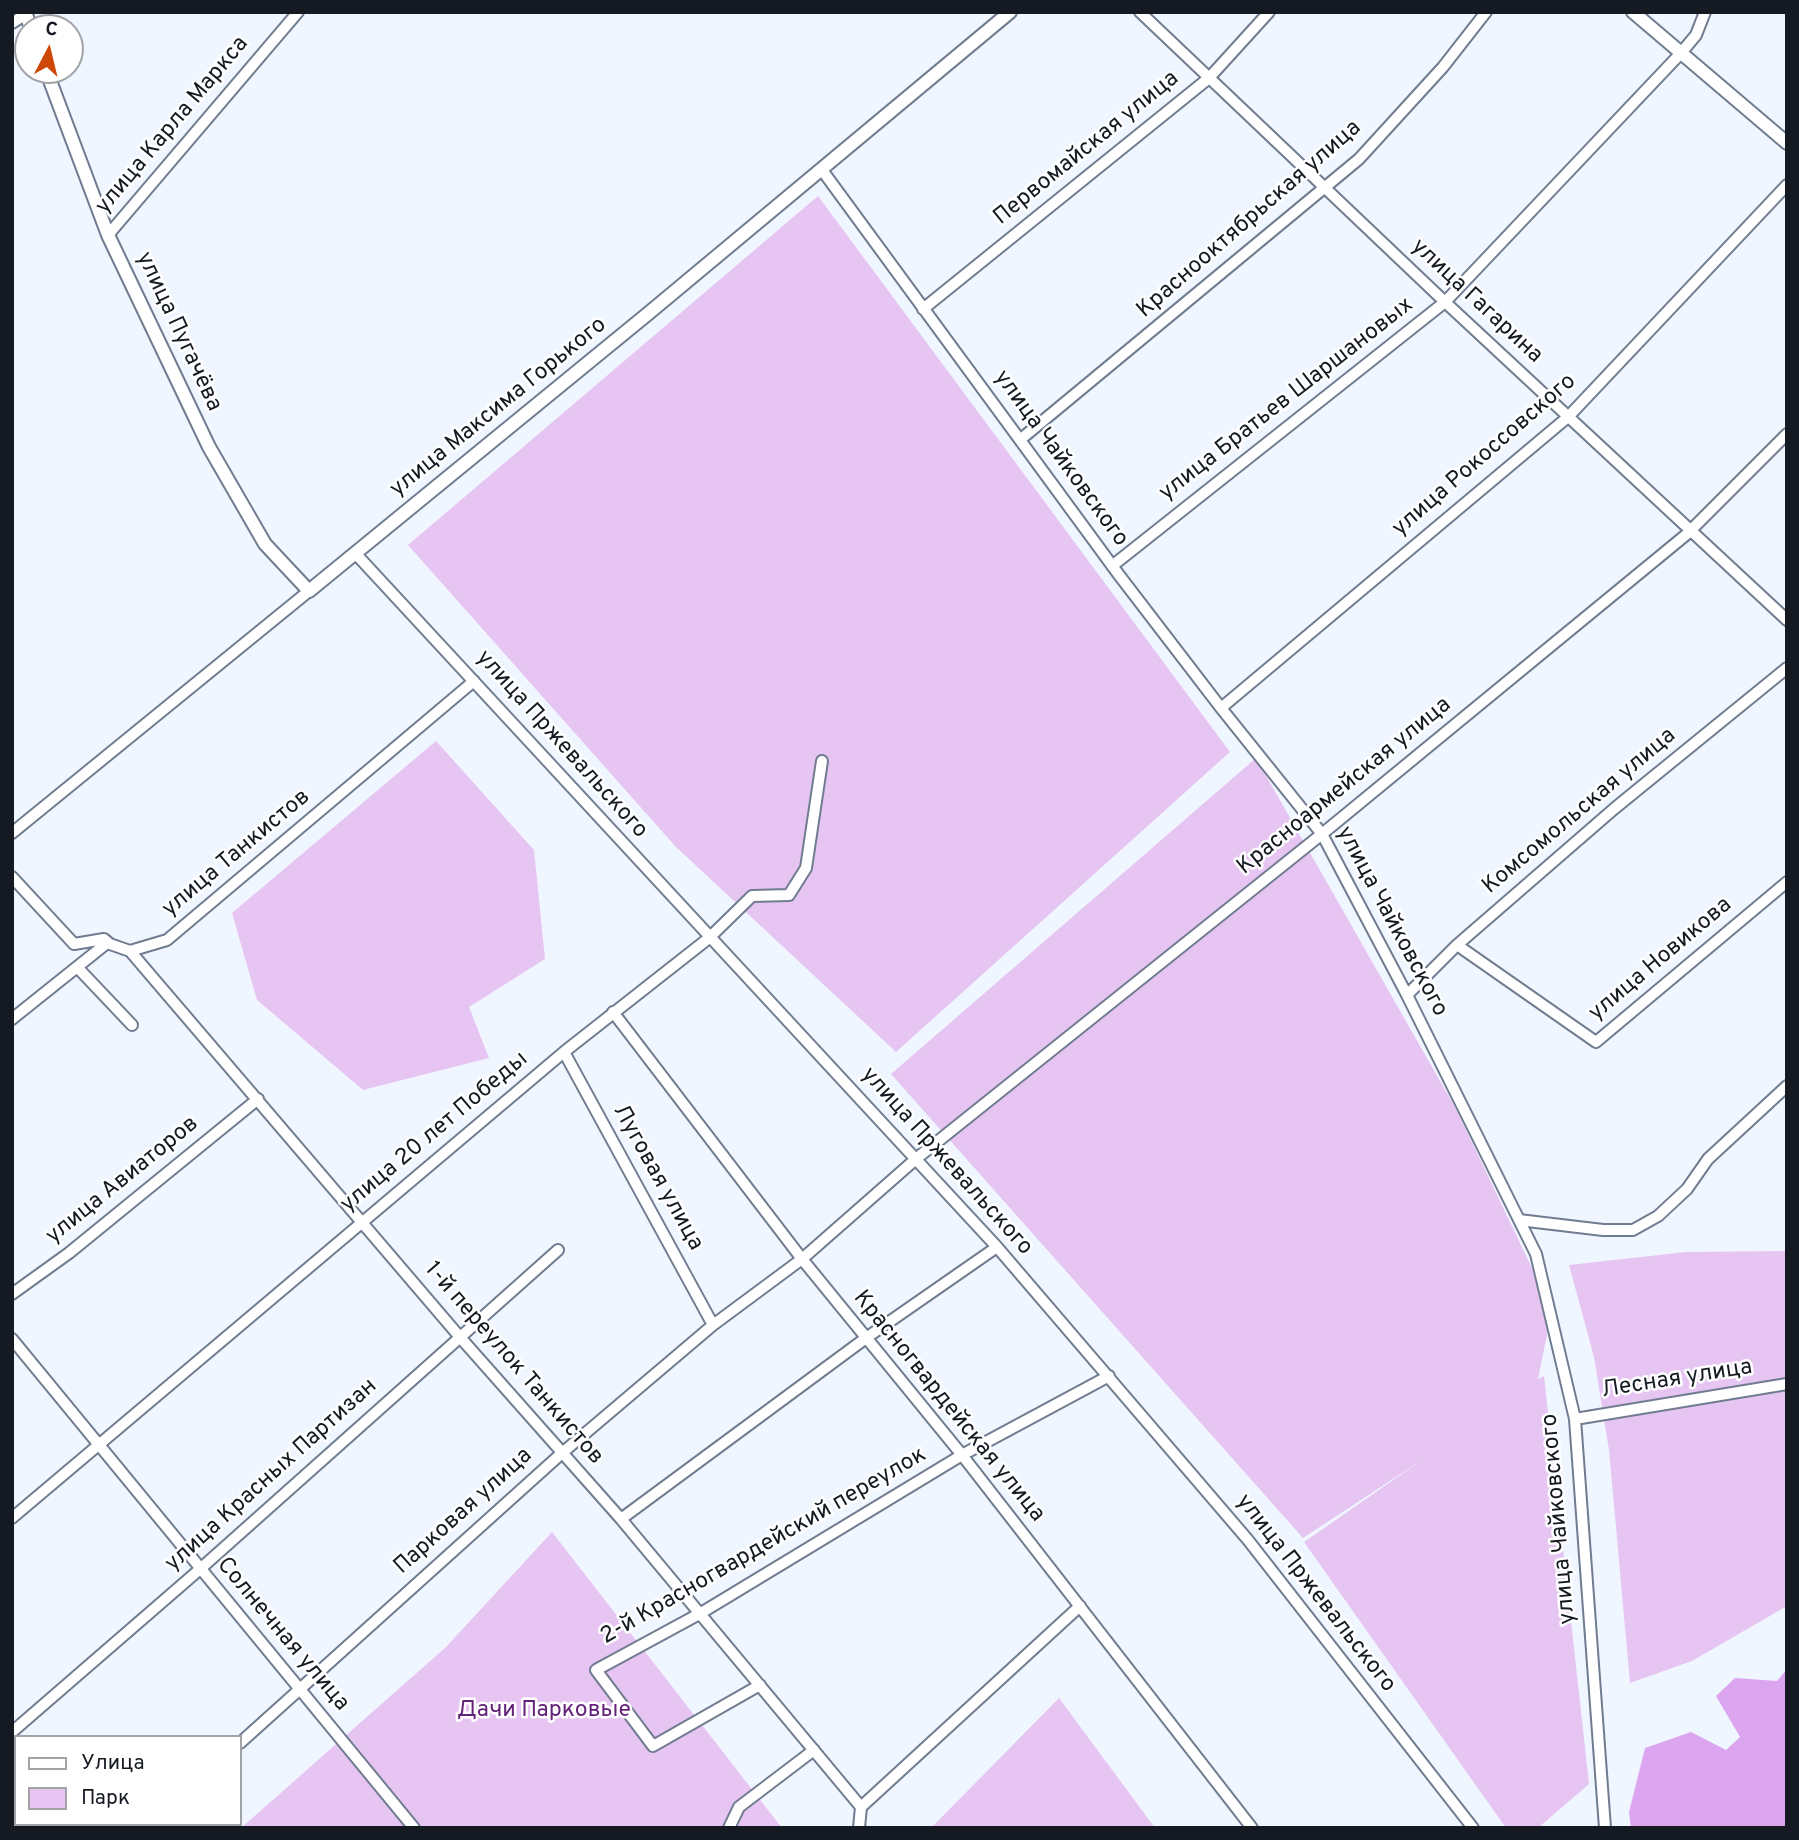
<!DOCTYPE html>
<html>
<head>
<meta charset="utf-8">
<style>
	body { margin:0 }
	#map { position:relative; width:1799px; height:1840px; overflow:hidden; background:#f0f6ff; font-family:Overpass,sans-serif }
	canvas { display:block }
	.frame { position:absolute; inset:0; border:14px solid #151a22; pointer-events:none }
	.legend { position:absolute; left:14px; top:1735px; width:228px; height:91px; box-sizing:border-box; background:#fff; border:2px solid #a1a3a7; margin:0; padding:9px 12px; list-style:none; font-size:21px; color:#151a22 }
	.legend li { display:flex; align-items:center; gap:14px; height:35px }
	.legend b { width:35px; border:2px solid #a1a3a7 }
	.north { position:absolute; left:14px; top:14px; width:70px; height:70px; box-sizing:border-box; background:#fff; border:2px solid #a1a3a7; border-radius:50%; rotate:7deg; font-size:19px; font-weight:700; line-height:28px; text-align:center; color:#151a22 }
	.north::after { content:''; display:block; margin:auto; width:24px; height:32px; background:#cd4706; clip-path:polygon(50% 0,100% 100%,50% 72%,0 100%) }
</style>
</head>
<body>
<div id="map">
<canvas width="1799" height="1840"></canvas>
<div class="frame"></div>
<ul class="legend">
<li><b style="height:9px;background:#fff"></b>Улица</li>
<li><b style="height:19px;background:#e7c5f3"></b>Парк</li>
</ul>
<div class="north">С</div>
</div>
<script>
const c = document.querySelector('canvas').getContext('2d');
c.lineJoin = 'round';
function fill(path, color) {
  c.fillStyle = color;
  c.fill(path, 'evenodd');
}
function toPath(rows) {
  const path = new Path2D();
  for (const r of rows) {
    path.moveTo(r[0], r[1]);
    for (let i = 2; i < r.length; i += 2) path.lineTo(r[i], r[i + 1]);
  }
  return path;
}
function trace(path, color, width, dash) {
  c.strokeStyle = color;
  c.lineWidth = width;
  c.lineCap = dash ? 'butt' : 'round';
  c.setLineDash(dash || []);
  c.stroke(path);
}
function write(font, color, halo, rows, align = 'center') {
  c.font = font + ' Overpass,sans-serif';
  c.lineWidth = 5;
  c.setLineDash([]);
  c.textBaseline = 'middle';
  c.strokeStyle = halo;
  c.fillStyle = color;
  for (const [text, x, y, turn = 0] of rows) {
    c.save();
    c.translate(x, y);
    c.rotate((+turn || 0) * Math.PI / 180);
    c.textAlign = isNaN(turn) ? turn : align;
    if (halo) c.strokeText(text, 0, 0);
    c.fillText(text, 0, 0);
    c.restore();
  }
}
const green = toPath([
	[818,196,1230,752,896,1052,675,846,408,545],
	[436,741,534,850,545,959,469,1007,489,1058,363,1090,257,1000,232,913],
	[1256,758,1456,1109,1552,1310,1538,1379,1544,1376,1589,1784,1538,1828,1506,1828,1304,1542,1422,1460,1303,1538,891,1074],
	[1787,1251,1787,1606,1692,1661,1630,1683,1609,1450,1594,1357,1569,1265,1686,1252],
	[552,1532,782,1828,241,1828,446,1647],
	[1059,1698,1155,1828,931,1828]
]);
const forest = toPath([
	[1787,1669,1787,1828,1631,1828,1629,1812,1645,1748,1691,1732,1726,1750,1740,1737,1716,1696,1735,1678,1777,1681]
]);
const minor = toPath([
	[1140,12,1445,302,1787,620],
	[12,23,26,14],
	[822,170,1119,575,1221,708,1322,834,1407,995,1536,1254,1575,1419,1605,1828],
	[108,235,298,12],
	[923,309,1209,78,1269,12],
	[1021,439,1359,159,1443,67,1486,12],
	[355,553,997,1247,1248,1540,1473,1828],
	[1112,566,1445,302,1681,53,1696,35,1705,12],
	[1221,708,1568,417,1787,185],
	[12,833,309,591],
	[12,877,74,944,104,939,110,944],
	[1457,945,1596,1042,1787,882],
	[130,951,459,1336,621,1519,861,1807],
	[77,967,132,1025],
	[1407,995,1457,945,1615,808,1787,668],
	[613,1012,802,1259,962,1455,1252,1828],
	[12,1019,107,943,130,951,167,940,474,681],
	[564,1052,713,1325],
	[1519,1220,1603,1230,1633,1230,1658,1216,1687,1189,1708,1159,1787,1086],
	[12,1294,69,1253,258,1099],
	[12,1339,414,1828],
	[1575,1419,1787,1384],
	[12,1518,564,1052,709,938,752,896,789,895,806,868,822,761],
	[621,1519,866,1338,997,1247],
	[760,1685,653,1746,596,1670,701,1613,962,1455,1109,1376],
	[12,1732,199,1570,558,1250],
	[240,1743,562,1453,713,1325,802,1259,917,1158,1322,834,1687,534,1787,434],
	[146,1828,150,1824],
	[729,1828,739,1807,814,1750],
	[859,1828,861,1807,1080,1606]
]);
const tertiary = toPath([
	[25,12,31,28],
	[1633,12,1787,143],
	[46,70,108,235,209,447,265,544,309,591,650,312,1010,12]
]);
const streetNames = [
	["улица Карла Маркса",173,126,-50],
	["Первомайская улица",1087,149,-39],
	["Краснооктябрьская улица",1250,220,-41],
	["улица Гагарина",1476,302,43],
	["улица Пугачёва",178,332,65],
	["улица Братьев Шаршановых",1287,400,-38],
	["улица Максима Горького",499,408,-39],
	["улица Рокоссовского",1485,456,-41],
	["улица Чайковского",1060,459,54],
	["улица Пржевальского",561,745,48],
	["Красноармейская улица",1345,787,-39],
	["Комсомольская улица",1580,812,-40],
	["улица Танкистов",237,854,-40],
	["улица Чайковского",1391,922,62],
	["улица Новикова",1661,960,-40],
	["улица 20 лет Победы",435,1133,-40],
	["улица Пржевальского",946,1162,48],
	["Луговая улица",657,1178,61],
	["улица Авиаторов",123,1181,-39],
	["1-й переулок Танкистов",513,1364,49],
	["Лесная улица",1677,1380,-9],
	["Красногвардейская улица",948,1407,51],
	["улица Красных Партизан",272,1476,-42],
	["Парковая улица",464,1512,-42],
	["улица Чайковского",1560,1519,-95],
	["2-й Красногвардейский переулок",764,1547,-30],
	["улица Пржевальского",1315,1594,52],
	["Солнечная улица",282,1635,50]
];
const parkNames = [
	["Дачи Парковые",544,1711]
];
fill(green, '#e7c5f3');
fill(forest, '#dca5f0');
trace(minor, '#707c90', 14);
trace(tertiary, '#707c90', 16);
trace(minor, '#fff', 10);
trace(tertiary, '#fff', 12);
write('23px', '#151a22', '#fff', streetNames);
write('23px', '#64237a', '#fff', parkNames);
</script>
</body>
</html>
